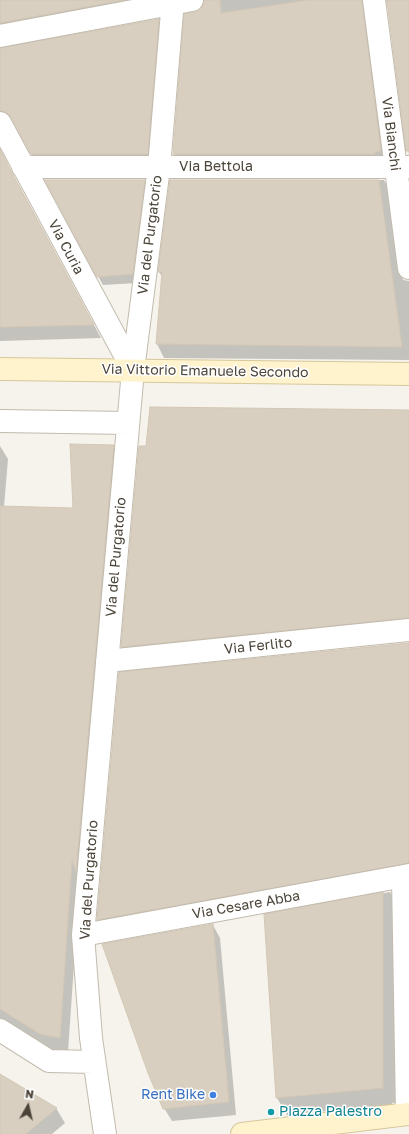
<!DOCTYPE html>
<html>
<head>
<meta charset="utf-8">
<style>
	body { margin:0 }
	#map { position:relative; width:409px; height:1134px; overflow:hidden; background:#f6f3ec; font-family:"Golos Text",sans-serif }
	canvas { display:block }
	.north { position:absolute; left:8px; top:1086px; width:40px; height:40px; -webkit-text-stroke:3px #fff; paint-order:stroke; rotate:8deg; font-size:11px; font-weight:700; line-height:16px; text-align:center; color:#4b4439 }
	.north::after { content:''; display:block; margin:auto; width:14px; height:18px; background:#4b4439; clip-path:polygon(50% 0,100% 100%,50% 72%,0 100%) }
</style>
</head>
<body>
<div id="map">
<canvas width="409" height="1134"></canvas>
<div class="north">N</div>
</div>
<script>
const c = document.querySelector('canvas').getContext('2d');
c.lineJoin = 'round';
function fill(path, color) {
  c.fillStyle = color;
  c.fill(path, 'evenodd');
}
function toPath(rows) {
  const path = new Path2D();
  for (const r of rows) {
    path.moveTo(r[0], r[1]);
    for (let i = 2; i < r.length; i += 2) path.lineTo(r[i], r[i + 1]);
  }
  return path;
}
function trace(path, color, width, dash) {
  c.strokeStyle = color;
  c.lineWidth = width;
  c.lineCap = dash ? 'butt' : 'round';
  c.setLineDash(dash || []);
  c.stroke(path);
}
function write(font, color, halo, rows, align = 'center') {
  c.font = font + ' "Golos Text",sans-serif';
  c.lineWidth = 3;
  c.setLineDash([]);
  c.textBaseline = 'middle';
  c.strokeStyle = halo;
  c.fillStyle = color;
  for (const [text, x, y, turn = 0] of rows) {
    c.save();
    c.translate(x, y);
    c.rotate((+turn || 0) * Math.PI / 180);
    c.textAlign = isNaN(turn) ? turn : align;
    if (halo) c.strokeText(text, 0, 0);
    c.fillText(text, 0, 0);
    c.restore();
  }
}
const shadow = toPath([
	[0,0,409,0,409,156,388,2,381,1,389,168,181,168,174,154,185,15,200,11,205,5,205,1,188,3,0,40],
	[158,20,166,34,155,168,40,168,11,116,0,92,0,49],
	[0,151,3,156,101,338,0,341],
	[144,180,149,189,137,283,103,285,98,276],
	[171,180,384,180,392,194,403,280,409,281,409,360,164,358,157,344,163,278,159,272],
	[409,411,409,632,130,661,122,647,147,447],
	[0,446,8,459,4,507,74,509,113,446,122,461,80,876,68,1052,49,1049,0,1018],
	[409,644,409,878,106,934,98,920],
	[390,892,400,909,403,1102,392,1103,392,1105,287,1115,277,1098,265,915],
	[213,925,220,938,236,1115,172,1121,164,1108],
	[0,1076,56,1108,65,1123,52,1134,0,1134]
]);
const building = toPath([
	[0,0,124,0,0,23,0,0],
	[204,0,220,0,221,13,309,0,362,0,381,151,375,152,375,154,173,154,184,14,200,10,204,4,204,0],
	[387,0,409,0,409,151,406,151,387,0],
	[159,19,148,154,31,154,11,117,6,112,0,111,0,48,159,19],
	[0,149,12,173,94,325,0,327,0,149],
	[45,180,145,180,133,274,97,277,45,180],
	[170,180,379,180,402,347,156,344,162,272,158,272,170,180],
	[150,407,409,410,409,618,121,647,139,446,146,446,150,407],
	[70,444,114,445,76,872,72,860,60,1038,40,1034,0,1009,0,506,73,508,70,444],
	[409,643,409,863,97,920,119,672,409,643],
	[383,892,383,1088,276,1098,264,914,383,892],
	[213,924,229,1102,163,1109,148,1073,102,944,213,924],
	[0,1074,57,1108,26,1134,0,1134,0,1074]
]);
const street = toPath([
	[374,0,409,268],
	[0,36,192,0],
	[0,123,133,370],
	[23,167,409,167],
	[0,421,128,423],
	[107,661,409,630],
	[403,877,407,1114],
	[83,935,409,875],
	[0,1030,49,1061,94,1062],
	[105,1134,91,1038,83,935,133,370,159,167,173,0]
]);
const secondary = toPath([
	[0,369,409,374],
	[242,1134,409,1114]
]);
const markers = [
	[213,1095,4,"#3f7fe0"],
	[271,1112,4,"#0f9aa8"]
];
const streetNames = [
	["Via Bianchi",391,134,83],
	["Via Bettola",216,167],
	["Via del Purgatorio",150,235,-83],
	["Via Curia",66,247,62],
	["Via Vittorio Emanuele Secondo",205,371,1],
	["Via del Purgatorio",116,557,-85],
	["Via Ferlito",258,646,-6],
	["Via del Purgatorio",89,880,-86],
	["Via Cesare Abba",246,905,-10]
];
const shopNames = [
	["Rent Bike",205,1095]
];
const cultureNames = [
	["Piazza Palestro",279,1112]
];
fill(shadow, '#0003');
fill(building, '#d8cfc1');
trace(building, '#d3c7b4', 1);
trace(street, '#c2bbae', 24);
trace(secondary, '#d6c79b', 24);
trace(street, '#fff', 22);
trace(secondary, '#fff3cd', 22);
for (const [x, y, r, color] of markers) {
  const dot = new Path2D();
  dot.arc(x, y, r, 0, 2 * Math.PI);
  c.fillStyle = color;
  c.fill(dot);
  trace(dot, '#fff', 1.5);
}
write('14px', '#4b4439', '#fff', streetNames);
write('14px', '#366cbe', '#fff', shopNames, 'right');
write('14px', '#0d838f', '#fff', cultureNames, 'left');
</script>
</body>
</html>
